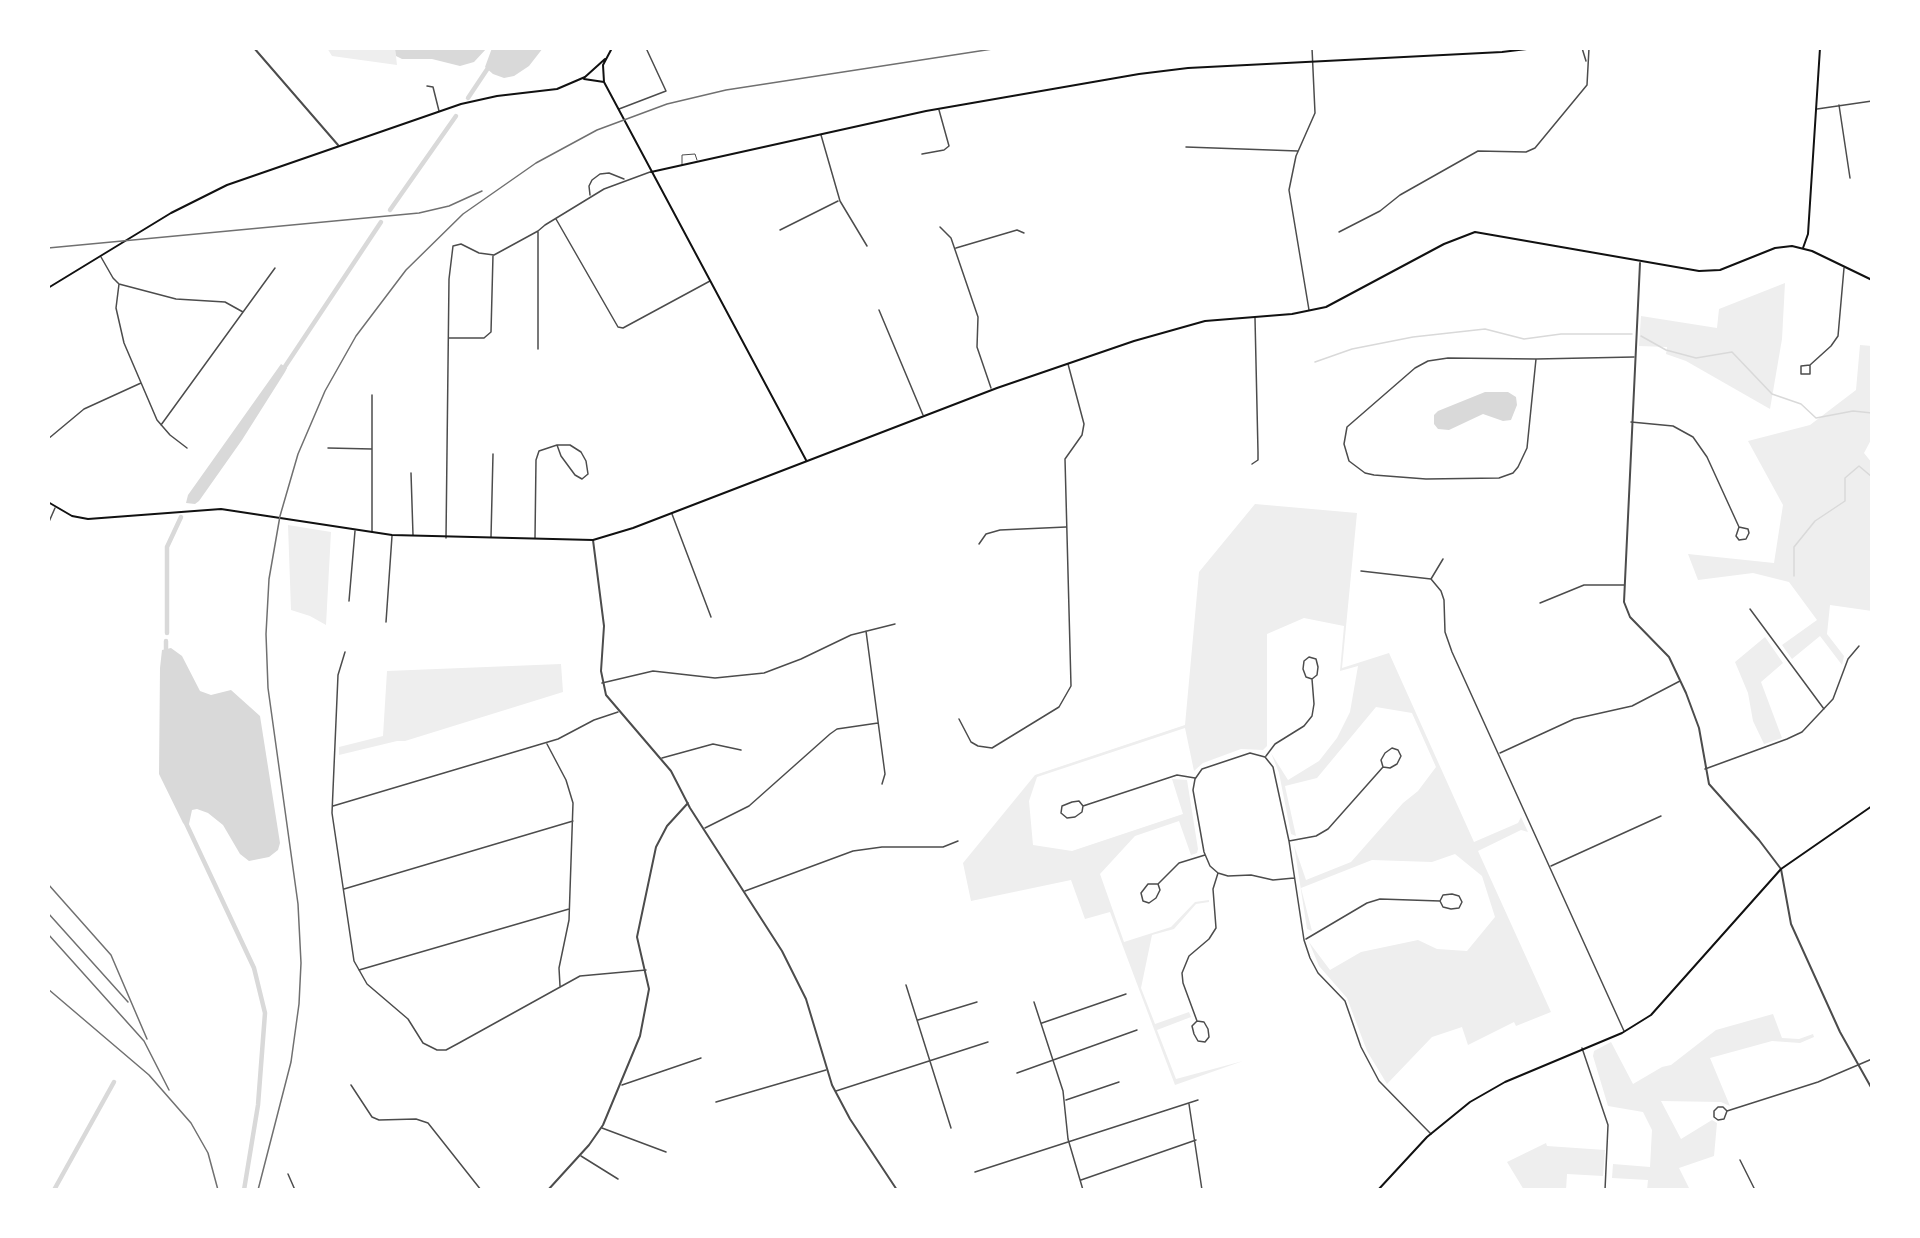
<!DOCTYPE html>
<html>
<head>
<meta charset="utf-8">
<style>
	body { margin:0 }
	#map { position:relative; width:1920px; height:1238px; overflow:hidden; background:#fff; font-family:Figtree,sans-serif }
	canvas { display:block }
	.frame { position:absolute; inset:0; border:50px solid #fff; pointer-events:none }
</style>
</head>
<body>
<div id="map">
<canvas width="1920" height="1238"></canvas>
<div class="frame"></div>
</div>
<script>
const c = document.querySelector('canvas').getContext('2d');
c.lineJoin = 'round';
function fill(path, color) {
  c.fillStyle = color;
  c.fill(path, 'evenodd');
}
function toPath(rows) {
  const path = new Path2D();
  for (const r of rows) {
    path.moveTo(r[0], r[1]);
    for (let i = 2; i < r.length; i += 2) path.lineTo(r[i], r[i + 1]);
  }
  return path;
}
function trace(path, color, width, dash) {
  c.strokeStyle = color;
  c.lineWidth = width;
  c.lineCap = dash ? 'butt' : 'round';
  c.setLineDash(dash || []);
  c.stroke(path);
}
const green = toPath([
	[327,48,395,48,397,65,332,56],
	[1785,283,1782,339,1770,409,1686,361,1666,354,1667,347,1639,346,1641,316,1717,328,1719,309],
	[1860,345,1872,346,1872,438,1864,453,1872,463,1872,611,1830,605,1827,634,1844,656,1842,665,1820,636,1792,659,1782,645,1817,620,1789,582,1753,573,1698,580,1688,554,1774,563,1783,505,1748,441,1810,425,1856,390],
	[1255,504,1357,513,1342,668,1389,653,1474,842,1518,823,1521,817,1528,832,1521,830,1478,851,1551,1012,1516,1026,1514,1022,1468,1045,1462,1027,1432,1037,1387,1084,1367,1051,1347,998,1319,966,1309,942,1330,970,1361,952,1418,940,1437,949,1467,951,1495,917,1482,876,1455,854,1432,862,1372,860,1301,888,1312,931,1307,929,1294,845,1306,880,1351,862,1403,803,1418,791,1436,767,1412,713,1376,707,1317,778,1285,786,1296,836,1291,834,1279,773,1271,753,1288,780,1319,761,1337,738,1350,712,1358,666,1340,671,1344,626,1304,618,1267,634,1267,746,1263,750,1241,749,1203,763,1194,771,1185,728,1037,777,1029,801,1033,845,1072,851,1183,814,1172,779,1187,780,1198,849,1197,853,1191,855,1179,821,1135,836,1100,874,1124,942,1171,927,1195,902,1209,900,1209,902,1196,904,1174,929,1152,935,1141,988,1155,1024,1189,1012,1191,1017,1157,1030,1176,1079,1243,1061,1175,1085,1110,912,1085,919,1071,880,971,901,963,863,1035,775,1185,725,1199,572],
	[288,525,331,532,326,625,310,616,291,610],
	[1765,637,1783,663,1761,682,1782,738,1764,744,1753,721,1748,693,1735,662],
	[561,664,563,692,405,741,397,741,339,755,339,747,383,736,387,671],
	[1773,1014,1782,1038,1799,1039,1813,1034,1814,1037,1800,1043,1772,1041,1710,1058,1730,1106,1721,1102,1661,1101,1681,1139,1712,1120,1717,1123,1714,1156,1679,1168,1690,1190,1647,1190,1648,1180,1612,1178,1613,1164,1650,1167,1652,1130,1643,1112,1608,1106,1593,1056,1594,1051,1611,1042,1633,1084,1662,1067,1671,1065,1716,1030],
	[1546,1143,1547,1146,1605,1150,1603,1176,1567,1174,1566,1190,1524,1190,1507,1162]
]);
const water = toPath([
	[487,48,474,62,460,66,432,59,402,59,396,56,395,49],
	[492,48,543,48,529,66,514,76,504,78,493,74,485,67],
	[281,364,287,368,285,372,242,440,199,501,195,504,186,503,188,495],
	[1485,392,1508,392,1516,397,1517,405,1511,420,1503,421,1483,414,1449,430,1438,429,1434,424,1434,415,1438,411],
	[171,648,182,656,200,691,211,695,231,690,260,716,280,843,278,850,269,857,249,861,240,854,223,825,208,813,197,809,192,810,189,824,187,826,183,823,159,774,160,668,162,650]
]);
const stream = toPath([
	[1641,336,1666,350,1696,358,1732,352,1772,394,1801,404,1816,418,1853,411,1872,413],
	[1315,362,1352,349,1413,337,1485,329,1524,339,1561,334,1632,334],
	[1794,576,1794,547,1815,521,1845,501,1845,478,1859,466,1872,477]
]);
const canal = toPath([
	[468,98,490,65],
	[390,210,456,116],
	[282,371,381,222],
	[167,633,167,547,181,517],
	[166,653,166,641],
	[185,821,254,968,265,1013,258,1105,244,1190],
	[54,1190,114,1082]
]);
const service = toPath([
	[682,165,682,155,695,154,697,160]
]);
const minor = toPath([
	[1582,48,1586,61],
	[427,86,433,87,439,111],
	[1839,105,1850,178],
	[619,109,666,91,646,48],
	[1817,109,1872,101],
	[821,135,840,201,867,246],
	[1186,147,1298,151],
	[922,154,944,150,949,146,939,110],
	[590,195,589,186,592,180,600,174,609,173,624,179],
	[556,219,618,327,623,328,710,281],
	[940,227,951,238,978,317,977,347,991,388],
	[780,230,838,201],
	[538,232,538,349],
	[1339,232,1380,211,1400,195,1478,151,1526,152,1535,148,1587,85,1589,48],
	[956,248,1017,230,1024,233],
	[101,257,113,278,119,284,176,299,225,302,243,312],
	[119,284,116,308,124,343,157,420,170,435,187,448],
	[879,310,923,415],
	[1309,310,1289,190,1296,156,1315,113,1312,48],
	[449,338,484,338,491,332,493,255],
	[1536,359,1448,358,1428,361,1415,368,1347,427,1344,444,1349,461,1365,473,1374,475,1426,479,1499,478,1513,473,1518,467,1527,448,1536,359,1634,357],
	[1810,365,1810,374,1801,374,1801,366,1810,365,1831,346,1838,336,1844,268],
	[372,395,372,532],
	[1631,422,1673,426,1693,437,1707,457,1739,527,1736,536,1739,540,1746,539,1749,533,1748,529,1739,527],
	[161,425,275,268],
	[48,439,84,409,141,383],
	[328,448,372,449],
	[1252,464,1258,460,1258,452,1255,318],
	[411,473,413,535],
	[672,514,711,617],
	[48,524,55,508],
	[491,537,493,454],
	[446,538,449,279,453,246,461,244,479,253,494,255,538,231,545,225,604,189,650,172],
	[535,538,536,460,539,451,557,445,561,456,575,475,582,479,588,474,586,461,581,452,570,445,557,445],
	[979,544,986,534,1000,530,1066,527],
	[1361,571,1431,579,1441,591,1444,600,1445,632,1452,652,1624,1031],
	[1431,579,1443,559],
	[349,601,355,531],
	[1540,603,1584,585,1624,585],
	[1750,609,1824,709],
	[386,622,392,536],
	[866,631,885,774,882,784],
	[345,652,338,675,332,813,354,961,367,984,408,1019,423,1043,437,1050,446,1050,459,1043,580,976,646,970],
	[602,683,653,671,715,678,764,673,801,659,851,635,895,624],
	[959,719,971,742,978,746,992,748,1059,707,1071,686,1065,459,1082,435,1084,424,1068,364],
	[547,744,566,780,573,803,569,920,559,968,560,986],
	[1500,753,1574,719,1632,706,1680,681],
	[1266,756,1275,744,1304,726,1312,716,1314,704,1312,679,1317,675,1318,667,1316,659,1309,657,1304,661,1303,669,1306,677,1312,679],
	[662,758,713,744,741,750],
	[1705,769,1787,739,1802,732,1833,699,1848,659,1859,646],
	[333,806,558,739,594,720,618,712],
	[1083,806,1082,812,1075,817,1067,818,1061,813,1062,806,1072,802,1079,801,1083,806,1177,775,1195,778],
	[705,828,749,806,830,734,837,729,878,723],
	[1289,841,1316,836,1328,829,1383,767,1390,768,1397,764,1401,756,1398,750,1392,748,1385,753,1381,760,1383,767],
	[1551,866,1661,816],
	[1294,878,1273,880,1251,875,1228,876,1218,873,1210,866,1204,852,1193,790,1195,779,1202,769,1250,753,1265,757,1273,767,1289,841,1304,940,1310,958,1318,973,1345,1001,1361,1047,1379,1081,1431,1134],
	[1158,884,1160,890,1156,898,1149,903,1143,901,1141,893,1148,884,1158,884,1179,863,1205,855],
	[344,889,573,821],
	[745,891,853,851,882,847,943,847,958,841],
	[1306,939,1367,903,1380,899,1440,901,1443,907,1451,909,1459,908,1462,902,1459,896,1452,894,1443,895,1440,901],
	[359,970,569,909],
	[906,985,951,1128],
	[1034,1002,1063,1091,1068,1139,1083,1190],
	[918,1020,977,1002],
	[1197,1021,1204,1022,1208,1029,1209,1037,1205,1042,1198,1041,1194,1034,1192,1026,1197,1021,1183,983,1182,973,1189,956,1209,939,1216,928,1213,889,1218,873],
	[1042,1023,1126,994],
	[1582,1048,1608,1125,1605,1190],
	[1017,1073,1137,1030],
	[351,1085,372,1117,379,1120,416,1119,428,1123,481,1190],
	[622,1085,701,1058],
	[836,1091,988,1042],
	[1066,1100,1119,1082],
	[716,1102,826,1070],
	[1189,1104,1202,1190],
	[1727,1111,1724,1119,1718,1120,1714,1117,1714,1111,1718,1107,1723,1107,1727,1111,1818,1082,1872,1059],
	[602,1128,666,1152],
	[581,1156,618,1179],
	[1740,1160,1755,1190],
	[975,1172,1198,1100],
	[288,1174,295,1190],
	[1081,1180,1196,1140]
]);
const tertiary = toPath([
	[254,48,338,145],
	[1640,263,1624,602,1630,617,1669,657,1686,693,1699,728,1709,784,1759,840,1781,869,1791,924,1840,1032,1872,1089],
	[593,540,604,626,601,671,606,695,671,771,690,808,782,951,806,999,832,1085,850,1119,897,1190],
	[548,1190,589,1145,603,1125,640,1036,649,989,637,937,656,847,667,826,688,803]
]);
const secondary = toPath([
	[612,48,603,65,604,82,806,460],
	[584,79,604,82],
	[651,172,926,111,1139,74,1188,68,1502,52,1535,48],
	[1803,248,1808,234,1820,48],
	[48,288,171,213,227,185,461,104,497,96,557,89,585,77,605,59],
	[48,502,72,516,88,519,221,509,392,535,593,540,633,528,997,388,1134,341,1205,321,1292,314,1326,307,1444,244,1475,232,1699,271,1720,270,1775,248,1792,246,1812,251,1872,280],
	[1378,1190,1427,1137,1470,1102,1505,1082,1622,1033,1651,1015,1781,869,1872,806]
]);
const rail = toPath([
	[48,248,419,213,449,206,482,191],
	[48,884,111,955,147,1039],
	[48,913,128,1002],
	[48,934,144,1041,169,1090],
	[48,989,149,1075,191,1123,208,1153,218,1190],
	[258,1190,291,1062,299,1004,301,963,298,904,268,688,266,634,269,579,280,516,298,454,325,391,356,336,406,270,463,214,536,163,597,130,667,104,726,90,999,48]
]);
fill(green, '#eee');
fill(water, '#d9d9d9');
trace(stream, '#d9d9d9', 1.5);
trace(canal, '#d9d9d9', 4.5);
trace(service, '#4c4c4c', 1);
trace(minor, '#4c4c4c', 1.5);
trace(tertiary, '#4c4c4c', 2);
trace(secondary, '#111', 2);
trace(rail, '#707070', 1.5);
</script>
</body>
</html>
